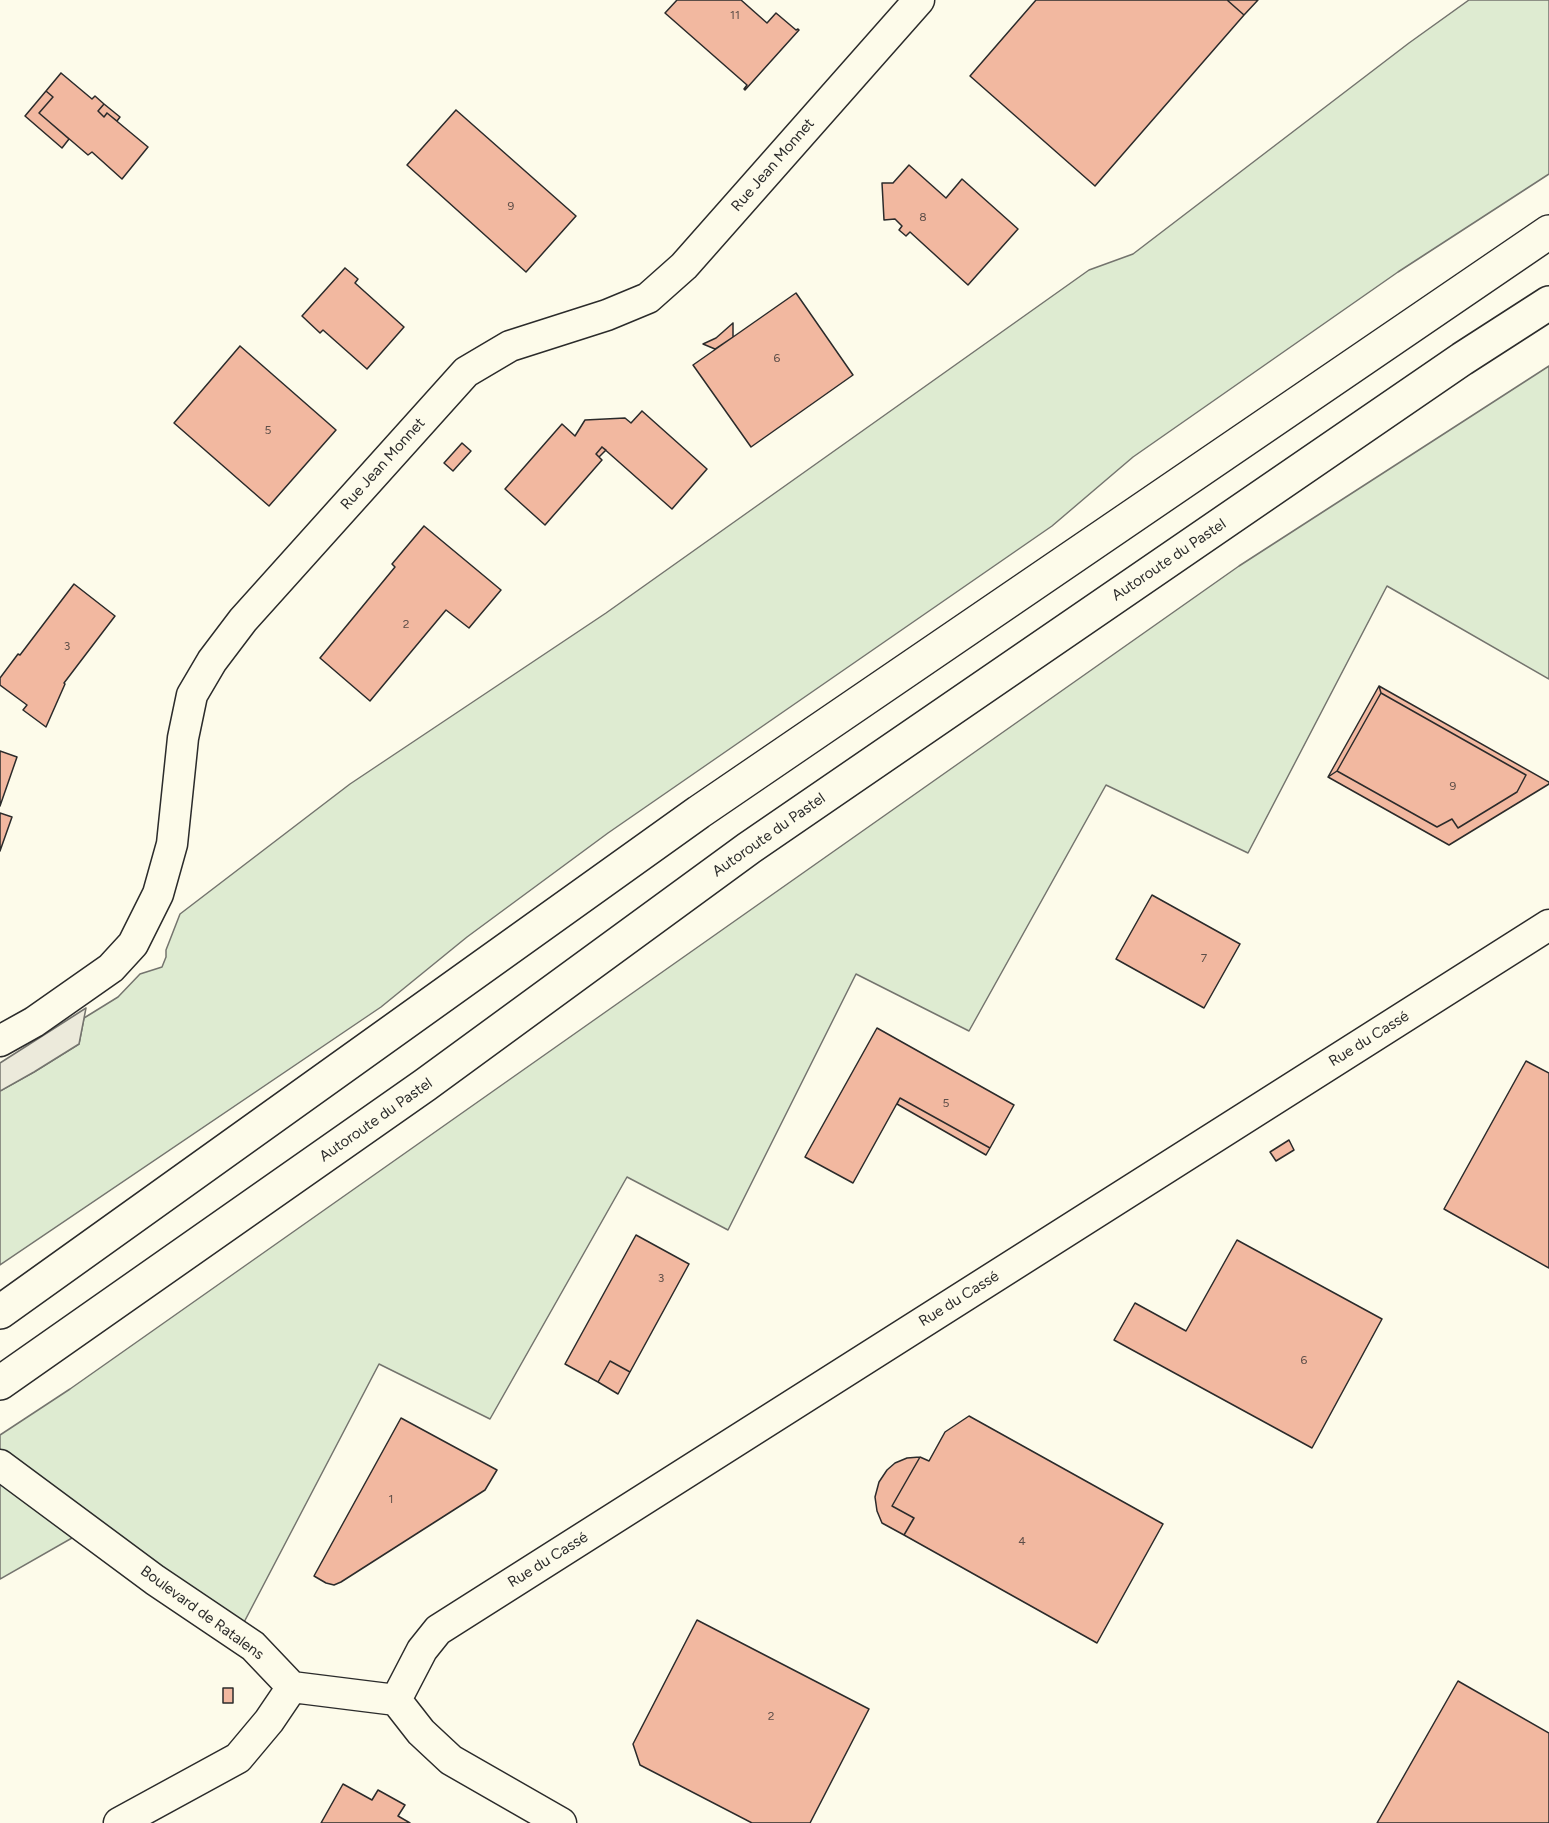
<!DOCTYPE html>
<html>
<head>
<meta charset="utf-8">
<style>
	body { margin:0 }
	canvas { display:block; background:#fdfbea }
</style>
</head>
<body>
<canvas width="1549" height="1823"></canvas>
<script>
const c = document.querySelector('canvas').getContext('2d');
c.lineJoin = 'round';
function fill(path, color) {
  c.fillStyle = color;
  c.fill(path, 'evenodd');
}
function toPath(rows) {
  const path = new Path2D();
  for (const r of rows) {
    path.moveTo(r[0], r[1]);
    for (let i = 2; i < r.length; i += 2) path.lineTo(r[i], r[i + 1]);
  }
  return path;
}
function trace(path, color, width, dash) {
  c.strokeStyle = color;
  c.lineWidth = width;
  c.lineCap = dash ? 'butt' : 'round';
  c.setLineDash(dash || []);
  c.stroke(path);
}
function write(font, color, halo, rows, align = 'center') {
  c.font = font + ' Figtree,sans-serif';
  c.lineWidth = 4.5;
  c.setLineDash([]);
  c.textBaseline = 'middle';
  c.strokeStyle = halo;
  c.fillStyle = color;
  for (const [text, x, y, turn = 0] of rows) {
    c.save();
    c.translate(x, y);
    c.rotate((+turn || 0) * Math.PI / 180);
    c.textAlign = isNaN(turn) ? turn : align;
    if (halo) c.strokeText(text, 0, 0);
    c.fillText(text, 0, 0);
    c.restore();
  }
}
const green = toPath([
	[1469,0,1549,0,1549,174,1398,272,1133,457,1052,526,608,833,467,937,381,1007,0,1265,0,1091,34,1072,79,1044,84,1018,118,997,140,974,162,967,166,957,166,950,180,914,350,784,606,613,1089,270,1133,254,1409,43,1469,0],
	[1549,366,1549,679,1387,586,1248,853,1106,785,969,1031,856,974,728,1230,627,1177,490,1419,379,1364,241,1628,86,1530,0,1579,0,1435,70,1389,1239,566,1549,366]
]);
const parking = toPath([
	[86,1008,79,1044,34,1072,0,1091,0,1063,86,1008]
]);
const building = toPath([
	[677,0,741,0,767,23,776,13,796,30,798,29,799,30,745,90,744,89,747,85,665,13,677,0],
	[1036,0,1227,0,1244,15,1095,186,970,76,1036,0],
	[1227,0,1258,0,1244,15,1227,0],
	[61,73,92,99,95,96,104,104,98,111,104,117,107,113,148,147,122,179,92,152,88,155,39,113,53,97,46,91,61,73],
	[46,91,53,97,39,113,69,139,62,148,25,116,46,91],
	[104,104,120,117,117,121,107,113,104,117,98,111,104,104],
	[456,110,576,216,526,272,407,165,456,110],
	[909,165,946,198,962,179,1018,229,968,285,910,232,906,236,899,230,902,226,895,219,884,220,882,183,893,183,909,165],
	[345,268,358,279,355,283,404,327,367,369,323,330,320,333,302,316,345,268],
	[796,293,853,375,751,447,693,365,796,293],
	[733,323,733,337,715,349,703,344,716,338,733,323],
	[240,346,336,430,269,506,174,423,240,346],
	[642,411,707,469,672,509,602,447,596,454,602,460,545,525,505,489,562,424,575,436,585,420,625,418,631,423,642,411],
	[462,443,471,451,453,471,444,463,462,443],
	[602,447,606,450,599,457,596,454,602,447],
	[424,526,501,590,469,628,446,610,370,701,320,658,395,567,392,564,424,526],
	[74,584,115,616,64,683,65,684,46,727,23,710,27,705,0,685,0,678,18,654,20,655,74,584],
	[1379,686,1549,782,1549,784,1449,845,1328,777,1337,771,1437,827,1452,819,1458,828,1517,792,1526,775,1381,693,1379,686],
	[1379,686,1381,693,1337,771,1328,777,1379,686],
	[1381,693,1526,775,1517,792,1458,828,1452,819,1437,827,1337,771,1381,693],
	[0,751,17,757,0,806,0,751],
	[0,813,12,817,0,851,0,813],
	[1152,895,1240,944,1204,1008,1116,959,1152,895],
	[877,1028,1014,1105,990,1148,900,1098,853,1183,805,1157,877,1028],
	[1526,1061,1549,1073,1549,1268,1444,1209,1526,1061],
	[900,1098,990,1148,986,1155,897,1104,900,1098],
	[1289,1140,1294,1150,1276,1161,1270,1152,1289,1140],
	[636,1235,689,1264,630,1372,610,1361,598,1382,565,1364,636,1235],
	[1237,1240,1382,1319,1312,1448,1114,1340,1135,1303,1186,1331,1237,1240],
	[610,1361,630,1372,618,1394,598,1382,610,1361],
	[969,1416,1163,1524,1097,1643,904,1535,914,1518,892,1506,920,1457,929,1461,945,1432,969,1416],
	[401,1418,497,1470,485,1490,341,1582,334,1585,326,1583,314,1576,401,1418],
	[920,1457,892,1506,914,1518,904,1535,882,1523,877,1511,875,1497,879,1482,887,1470,895,1463,907,1458,920,1457],
	[697,1620,869,1709,810,1823,752,1823,640,1765,633,1744,697,1620],
	[1458,1681,1549,1733,1549,1823,1377,1823,1458,1681],
	[223,1688,233,1688,233,1703,223,1703,223,1688],
	[343,1784,372,1800,378,1790,405,1805,398,1816,410,1823,321,1823,343,1784]
]);
const minor = toPath([
	[0,1041,34,1022,111,968,133,944,158,894,172,844,183,738,192,695,212,661,243,620,466,372,510,346,607,315,648,298,684,266,919,0],
	[0,1465,155,1580,253,1646,292,1687,396,1700,421,1732,451,1760,561,1823],
	[396,1700,422,1650,438,1630,1549,925],
	[119,1823,238,1758,269,1721,292,1687]
]);
const motorway = toPath([
	[0,1312,699,812,1549,232],
	[0,1383,425,1085,749,848,1462,359,1549,303]
]);
const numberNames = [
	["11",735,15],
	["9",511,206],
	["8",923,217],
	["6",777,358],
	["5",268,430],
	["2",406,624],
	["3",67,646],
	["9",1453,786],
	["7",1204,958],
	["5",946,1103],
	["3",661,1278],
	["6",1304,1360],
	["1",391,1499],
	["4",1022,1541],
	["2",771,1716]
];
const streetNames = [
	["Rue Jean Monnet",773,165,-49],
	["Rue Jean Monnet",383,464,-48],
	["Autoroute du Pastel",1169,560,-34],
	["Autoroute du Pastel",769,835,-35],
	["Rue du Cassé",1369,1039,-32],
	["Autoroute du Pastel",376,1120,-35],
	["Rue du Cassé",959,1299,-32],
	["Rue du Cassé",548,1560,-32],
	["Boulevard de Ratalens",202,1613,36]
];
fill(green, '#deebd1');
trace(green, '#74746e', 1.5);
fill(parking, '#eceadb');
trace(parking, '#74746e', 1.5);
fill(building, '#f2b8a0');
trace(building, '#2b2b2b', 1.5);
trace(minor, '#2b2b2b', 33);
trace(motorway, '#2b2b2b', 36);
trace(minor, '#fdfbea', 30);
trace(motorway, '#fdfbea', 33);
write('12px', '#5d4e48', null, numberNames);
write('15px', '#2b2b2b', '#fdfbea', streetNames);
</script>
</body>
</html>
